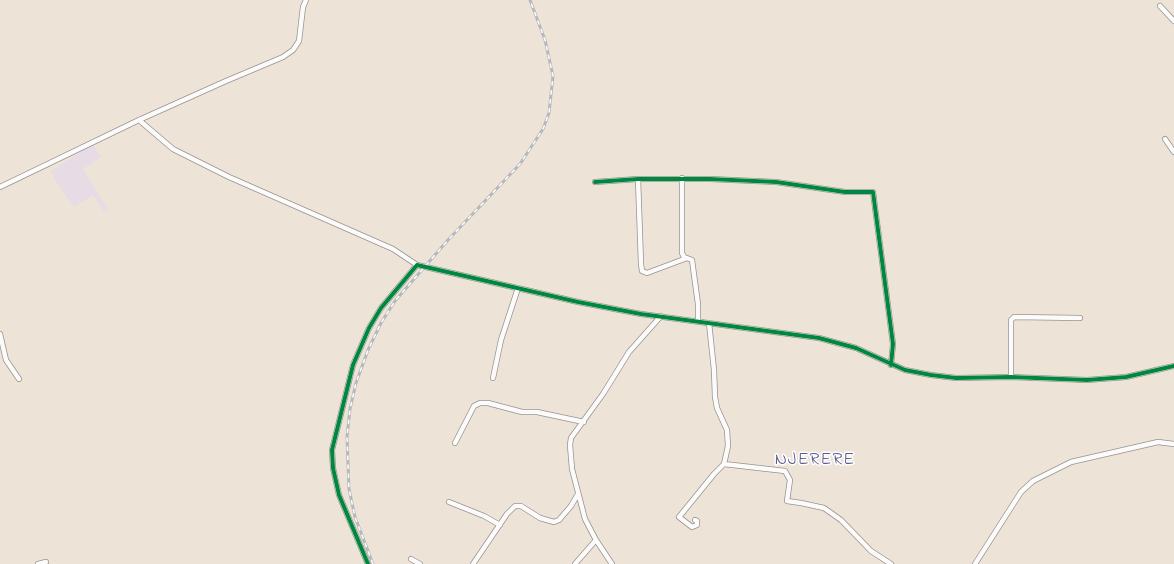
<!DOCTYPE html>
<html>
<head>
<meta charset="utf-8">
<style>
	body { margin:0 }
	canvas { display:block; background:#ede4d7 }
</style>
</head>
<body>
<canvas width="1174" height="564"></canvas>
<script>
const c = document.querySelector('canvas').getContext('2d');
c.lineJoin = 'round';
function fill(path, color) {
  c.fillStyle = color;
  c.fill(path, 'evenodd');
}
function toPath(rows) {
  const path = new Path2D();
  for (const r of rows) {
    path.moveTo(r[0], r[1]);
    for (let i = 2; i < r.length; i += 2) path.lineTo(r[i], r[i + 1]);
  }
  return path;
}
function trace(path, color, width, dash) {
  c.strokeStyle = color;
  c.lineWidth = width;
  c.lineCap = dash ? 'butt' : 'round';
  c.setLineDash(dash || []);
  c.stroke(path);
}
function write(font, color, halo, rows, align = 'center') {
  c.font = font + ' "Indie Flower",sans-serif';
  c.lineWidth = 3;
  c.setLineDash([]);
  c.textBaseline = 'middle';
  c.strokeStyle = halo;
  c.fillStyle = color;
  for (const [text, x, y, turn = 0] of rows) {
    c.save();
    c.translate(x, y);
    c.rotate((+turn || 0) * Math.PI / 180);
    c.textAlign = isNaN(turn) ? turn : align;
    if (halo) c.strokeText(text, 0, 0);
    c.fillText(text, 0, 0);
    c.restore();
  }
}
const built = toPath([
	[93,144,101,157,83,169,108,209,104,212,93,195,74,207,55,180,51,171]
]);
const minor = toPath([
	[1160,6,1174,21],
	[139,120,173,149,229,177,393,249,417,265],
	[1165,139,1174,152],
	[682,178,682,253,684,257,692,260,698,304,698,321],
	[638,179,641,264,642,271,647,273,687,258],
	[595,182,638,179,710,179,776,182,845,192,873,192,893,344,891,365],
	[0,187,139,120,226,81,283,57,293,50,299,41,303,7,306,0],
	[0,334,6,360,19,379],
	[1011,377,1011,320,1014,317,1080,318],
	[493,378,501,340,518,288],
	[455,443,474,406,480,403,488,403,522,412,537,412,584,422],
	[724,464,785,471,790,480,787,501,801,503,824,508,841,520,871,551,891,564],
	[449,502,484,516,500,525],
	[695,520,697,521,697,525,692,527,679,517,714,474,724,464,728,446,727,430,717,408,715,397,714,370,709,323],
	[411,559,420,564],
	[38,564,46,562],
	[368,564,339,495,333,468,332,450,353,365,369,328,381,308,417,265,578,302,641,314,819,338,856,348,905,370,931,375,956,378,1011,377,1087,380,1126,377,1174,366],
	[473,564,507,514,515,506,521,506,540,518,554,522,559,520,571,506,578,494],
	[575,564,596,540],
	[612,564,596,540,585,519,572,469,570,445,571,438,603,394,629,352,661,316],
	[975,564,1021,492,1033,481,1071,462,1158,442,1174,444]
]);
const rail = toPath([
	[373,564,355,517,349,489,347,437,350,409,356,383,368,350,381,323,395,301,448,240,520,164,543,129,549,113,553,76,545,40,530,0]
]);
const cycleway = toPath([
	[595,182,638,179,710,179,776,182,845,192,873,192,893,344,891,365],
	[368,564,339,495,333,468,332,450,353,365,369,328,381,308,417,265,578,302,641,314,819,338,856,348,905,370,931,375,956,378,1011,377,1087,380,1126,377,1174,366]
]);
const quarterNames = [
	["NJERERE",815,461]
];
fill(built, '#e7dbe6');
trace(minor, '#959394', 6);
trace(minor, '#fcfbf9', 4.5);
trace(rail, '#b7b8bb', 3);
trace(rail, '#fff', 1.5, [4.5]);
trace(cycleway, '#00873e', 4);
c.letterSpacing = '1px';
write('18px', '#5a5a8f', '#fff', quarterNames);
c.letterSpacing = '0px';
</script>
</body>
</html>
